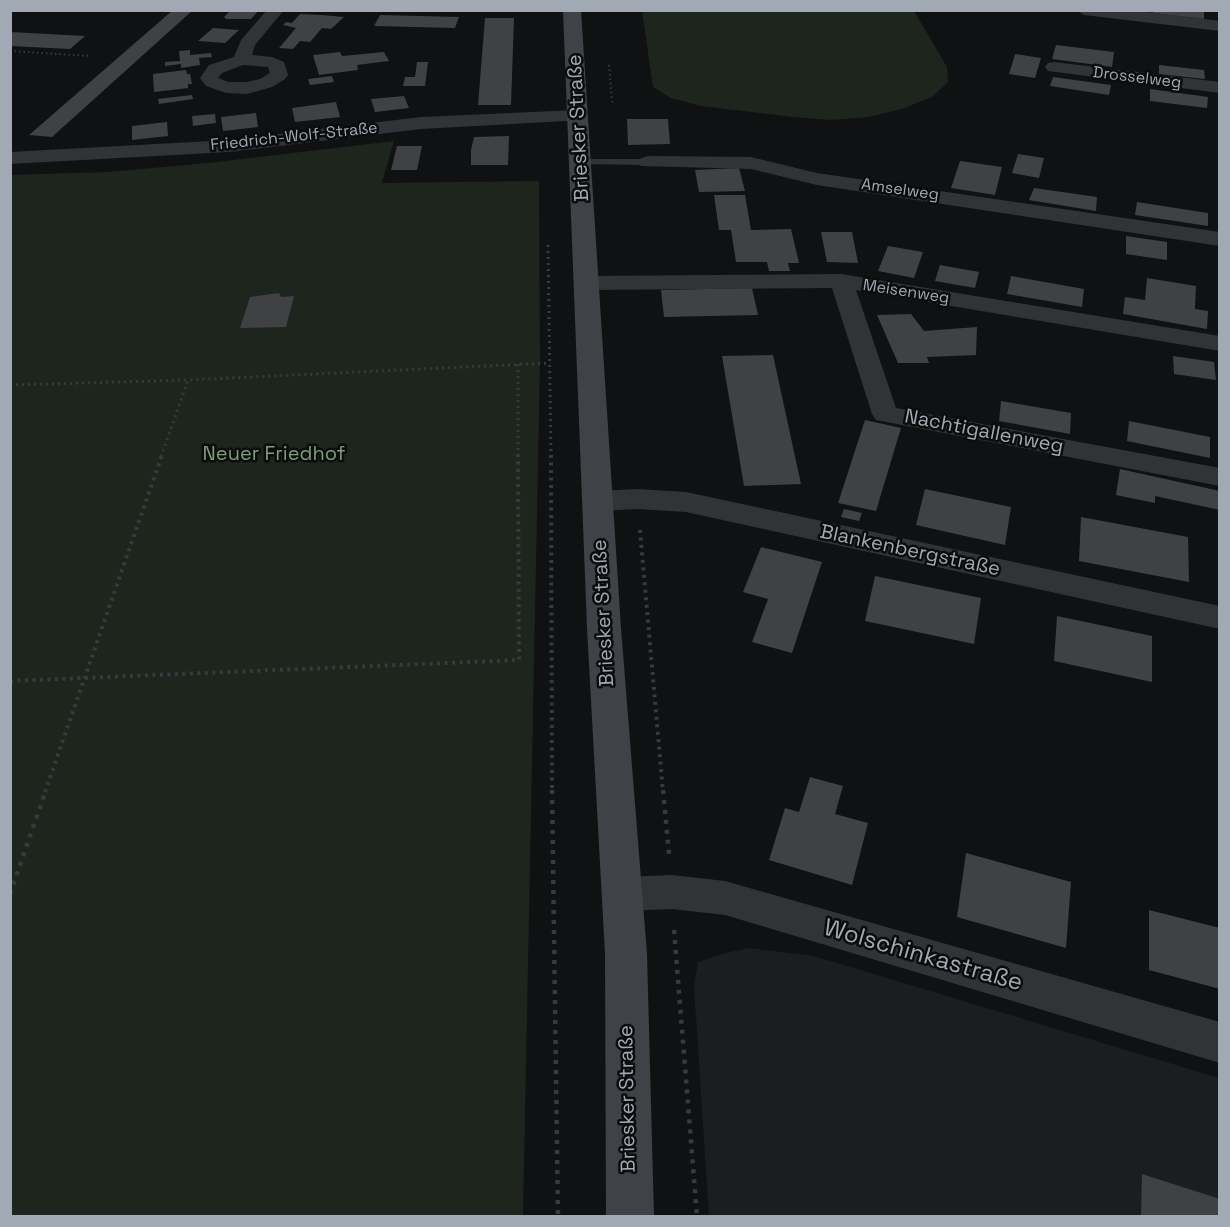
<!DOCTYPE html>
<html>
<head>
<meta charset="utf-8">
<style>
	body { margin:0 }
	#map { position:relative; width:1230px; height:1227px; overflow:hidden; background:#101112; font-family:"Space Grotesk",sans-serif }
	canvas { display:block }
	.frame { position:absolute; inset:0; border:12px solid #a1a9b4; pointer-events:none }
</style>
</head>
<body>
<div id="map">
<canvas width="1230" height="1227"></canvas>
<div class="frame"></div>
</div>
<script>
const c = document.querySelector('canvas').getContext('2d');
c.lineJoin = 'round';
function fill(path, color) {
  c.fillStyle = color;
  c.fill(path, 'evenodd');
}
function toPath(rows) {
  const path = new Path2D();
  for (const r of rows) {
    path.moveTo(r[0], r[1]);
    for (let i = 2; i < r.length; i += 2) path.lineTo(r[i], r[i + 1]);
  }
  return path;
}
function trace(path, color, width, dash) {
  c.strokeStyle = color;
  c.lineWidth = width;
  c.lineCap = dash ? 'butt' : 'round';
  c.setLineDash(dash || []);
  c.stroke(path);
}
function write(font, color, halo, rows, align = 'center') {
  c.font = font + ' "Space Grotesk",sans-serif';
  c.lineWidth = 5;
  c.setLineDash([]);
  c.textBaseline = 'middle';
  c.strokeStyle = halo;
  c.fillStyle = color;
  for (const [text, x, y, turn = 0] of rows) {
    c.save();
    c.translate(x, y);
    c.rotate((+turn || 0) * Math.PI / 180);
    c.textAlign = isNaN(turn) ? turn : align;
    if (halo) c.strokeText(text, 0, 0);
    c.fillText(text, 0, 0);
    c.restore();
  }
}
const built = toPath([
	[749,948,814,956,1219,1078,1219,1216,709,1216,694,987,698,962,721,954]
]);
const green = toPath([
	[642,11,914,11,947,67,948,82,932,97,902,109,869,117,831,120,793,117,701,106,671,98,653,87],
	[394,141,382,183,539,181,540,363,523,1216,11,1216,10,175,108,172,208,163]
]);
const building = toPath([
	[173,10,193,10,52,137,29,135],
	[231,10,259,10,251,19,226,19,224,17],
	[1153,10,1204,10,1204,19,1153,13],
	[300,14,322,15,344,17,331,29,322,28,310,42,300,41,293,49,279,48,296,28,283,25,286,22,292,23],
	[380,15,459,17,455,28,374,26],
	[485,18,514,18,511,105,478,105],
	[213,28,239,30,225,43,198,41],
	[10,32,85,36,70,49,10,46],
	[1056,45,1114,52,1112,67,1052,59],
	[190,50,190,55,211,53,212,57,199,58,200,65,181,68,181,64,165,66,165,62,180,61,179,51],
	[340,52,342,56,384,52,389,61,357,65,358,70,319,75,313,55],
	[1015,54,1041,58,1035,78,1009,74],
	[417,62,428,62,425,86,403,86,405,77,415,77],
	[1159,65,1204,70,1205,79,1159,74],
	[186,70,187,74,190,74,192,84,188,84,188,88,154,92,153,74],
	[332,76,334,82,310,85,308,79],
	[1053,77,1111,85,1109,95,1050,86],
	[1150,89,1208,97,1207,108,1150,101],
	[192,95,193,99,159,104,158,99],
	[404,96,409,108,375,112,371,99],
	[336,102,340,117,295,122,292,108],
	[256,113,258,127,223,131,221,117],
	[215,114,216,123,193,126,192,116],
	[627,119,668,119,670,144,628,145],
	[167,122,168,136,132,140,132,126],
	[509,136,508,165,471,165,471,150,474,137],
	[397,146,422,146,417,170,391,170],
	[1018,154,1044,158,1039,178,1012,173],
	[960,161,1002,167,995,195,951,188],
	[739,168,745,191,699,192,695,170],
	[1034,188,1097,197,1096,211,1029,200],
	[714,195,745,195,751,230,791,229,799,263,788,263,790,271,769,271,767,262,736,262,731,230,719,230],
	[1137,202,1208,213,1208,226,1135,215],
	[821,232,852,232,858,263,827,262],
	[1126,236,1167,242,1167,260,1126,254],
	[888,246,923,252,914,278,878,271],
	[940,265,979,272,975,288,935,281],
	[1011,276,1084,289,1082,307,1007,294],
	[1147,278,1196,286,1195,309,1208,311,1207,329,1123,314,1125,297,1145,300],
	[752,288,758,315,664,317,661,290],
	[279,293,281,297,294,296,286,327,240,328,250,297],
	[911,314,924,331,977,327,976,355,927,357,929,363,898,363,877,315],
	[773,355,801,484,744,486,722,356],
	[1173,356,1214,362,1216,380,1174,374],
	[1001,401,1071,413,1070,434,999,421],
	[865,420,901,428,876,511,838,503],
	[1129,421,1210,437,1210,458,1127,441],
	[1120,469,1220,491,1220,510,1155,496,1155,503,1116,495],
	[925,489,1011,507,1005,545,916,525],
	[844,509,862,513,859,521,841,517],
	[1081,517,1188,537,1189,582,1079,561],
	[761,547,822,562,792,653,752,642,768,599,743,592],
	[875,576,981,598,974,644,865,621],
	[1057,616,1152,636,1152,682,1054,661],
	[810,777,843,786,835,814,868,823,852,885,769,860,785,808,799,812],
	[966,853,1071,882,1066,948,957,917],
	[1149,910,1220,928,1220,989,1149,970],
	[1142,1174,1220,1199,1220,1216,1141,1216]
]);
const pathFar3 = toPath([
	[10,51,90,56],
	[609,65,612,102,610,105]
]);
const pathFar2 = toPath([
	[548,245,551,457],
	[518,364,518,457],
	[10,385,188,380],
	[161,457,188,380,549,363]
]);
const pathFar1 = toPath([
	[551,455,552,792],
	[640,530,663,792],
	[10,681,519,660,518,455],
	[45,792,162,455]
]);
const path = toPath([
	[552,790,558,1216],
	[663,790,669,854],
	[10,894,46,790],
	[674,930,697,1216]
]);
const service = toPath([
	[577,159,648,159,653,162,648,165,580,164,575,161,577,159]
]);
const minor = toPath([
	[267,10,284,10,255,45,252,55,272,57,284,62,288,75,285,79,272,87,247,94,226,93,206,86,200,78,209,65,234,57,241,40,267,10],
	[243,65,268,67,270,73,260,79,247,82,228,82,218,78,222,73,243,65],
	[1076,10,1131,10,1220,21,1220,31,1084,15,1076,10],
	[1054,62,1220,82,1220,93,1048,71,1045,67,1048,63,1054,62],
	[577,110,584,112,587,116,584,120,421,129,229,152,10,164,10,152,229,140,421,117,577,110],
	[648,156,751,157,817,173,1220,232,1220,246,817,185,751,169,641,166,638,162,641,158,648,156],
	[841,274,1220,336,1220,351,856,290,896,408,1220,468,1220,486,876,420,872,414,832,288,588,290,580,288,576,283,580,278,588,276,841,274],
	[637,489,686,492,1220,606,1220,629,686,512,637,509,599,511,589,508,585,501,589,494,599,491,637,489],
	[672,875,725,881,1220,1022,1220,1063,725,915,672,909,623,911,609,906,604,894,609,882,623,877,672,875]
]);
const secondary = toPath([
	[563,10,581,10,621,628,647,954,654,1216,606,1216,605,954,587,628,563,10]
]);
const farStreetnames = [
	["Drosselweg",1137,78,7],
	["Friedrich-Wolf-Straße",294,137,-6],
	["Amselweg",900,190,8],
	["Meisenweg",906,292,9]
];
const streetNames = [
	["Briesker Straße",579,128,-93],
	["Nachtigallenweg",984,432,11],
	["Blankenbergstraße",910,551,12],
	["Briesker Straße",604,613,-93],
	["Briesker Straße",628,1099,-91]
];
const parkNames = [
	["Neuer Friedhof",274,455]
];
const nearStreetnames = [
	["Wolschinkastraße",923,956,16]
];
fill(built, '#1c1d1f');
fill(green, '#1d251d');
fill(building, '#3f4145');
trace(pathFar3, '#373a3e', 2, [1.5, 3]);
trace(pathFar2, '#373a3e', 3, [2, 4]);
trace(pathFar1, '#373a3e', 4, [3, 4.5]);
trace(path, '#373a3e', 4.5, [4, 6]);
fill(service, '#313337');
fill(minor, '#313337');
fill(secondary, '#3f4247');
write('16px', '#a1a9b4', '#0c0c0d', farStreetnames);
write('20px', '#a1a9b4', '#0c0c0d', streetNames);
write('20px', '#7aa076', '#0c0c0d', parkNames);
write('24px', '#a1a9b4', '#0c0c0d', nearStreetnames);
</script>
</body>
</html>
